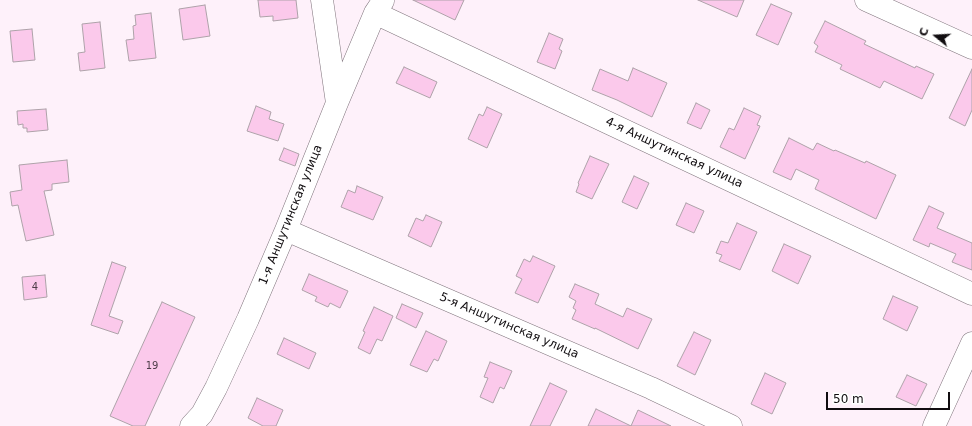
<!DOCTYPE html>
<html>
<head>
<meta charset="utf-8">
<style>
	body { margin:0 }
	#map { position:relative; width:972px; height:426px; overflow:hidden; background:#fef1fa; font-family:"DejaVu Sans",sans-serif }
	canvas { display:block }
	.north { position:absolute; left:916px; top:16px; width:40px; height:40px; -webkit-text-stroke:3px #fff; paint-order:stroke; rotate:288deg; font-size:11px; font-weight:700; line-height:16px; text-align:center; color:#110d10 }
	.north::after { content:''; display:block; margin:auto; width:14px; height:18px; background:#110d10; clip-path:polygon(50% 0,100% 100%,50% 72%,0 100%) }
	.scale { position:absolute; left:826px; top:392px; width:124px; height:18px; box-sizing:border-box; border:2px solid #110d10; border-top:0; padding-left:5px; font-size:12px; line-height:14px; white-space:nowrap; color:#110d10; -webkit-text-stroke:3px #fff; paint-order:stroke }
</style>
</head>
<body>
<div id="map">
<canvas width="972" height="426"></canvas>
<div class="north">С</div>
<div class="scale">50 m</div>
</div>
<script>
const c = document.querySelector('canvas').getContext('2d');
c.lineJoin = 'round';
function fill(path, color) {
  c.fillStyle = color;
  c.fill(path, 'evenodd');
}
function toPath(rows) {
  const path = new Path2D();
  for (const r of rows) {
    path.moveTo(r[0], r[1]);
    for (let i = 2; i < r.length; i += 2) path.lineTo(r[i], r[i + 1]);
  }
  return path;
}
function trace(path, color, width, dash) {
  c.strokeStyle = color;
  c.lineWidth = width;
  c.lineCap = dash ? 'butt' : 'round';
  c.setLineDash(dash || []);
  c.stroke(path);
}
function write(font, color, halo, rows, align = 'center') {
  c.font = font + ' "DejaVu Sans",sans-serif';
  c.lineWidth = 4;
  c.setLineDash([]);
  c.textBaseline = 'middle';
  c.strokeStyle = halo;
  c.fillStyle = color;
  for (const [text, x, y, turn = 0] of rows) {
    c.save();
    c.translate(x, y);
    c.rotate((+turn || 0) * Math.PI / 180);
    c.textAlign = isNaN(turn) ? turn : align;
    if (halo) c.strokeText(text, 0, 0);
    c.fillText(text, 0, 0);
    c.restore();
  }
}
const building = toPath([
	[258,0,296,0,298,18,273,21,273,16,260,17,258,0],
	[413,0,464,0,455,20,413,0],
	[698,0,744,0,737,17,698,0],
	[771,4,792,13,778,45,756,35,771,4],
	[205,5,210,36,183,40,179,9,205,5],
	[151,13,156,58,129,61,126,40,134,39,133,26,136,25,135,15,151,13],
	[825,21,866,41,864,44,915,68,916,66,934,74,922,99,884,81,880,88,840,69,842,65,815,52,818,46,814,43,825,21],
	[100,22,105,68,80,71,78,53,85,52,82,24,100,22],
	[32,29,35,60,13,62,10,31,32,29],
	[549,33,563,39,559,49,562,51,555,69,537,62,549,33],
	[404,67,437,82,430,98,396,83,404,67],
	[633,68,667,83,652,117,617,100,592,90,600,69,628,81,633,68],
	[972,69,972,110,965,126,949,118,972,69],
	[696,103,710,110,701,129,687,123,696,103],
	[256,106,271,112,269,119,284,124,278,141,247,131,256,106],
	[487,107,502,114,487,148,468,139,479,114,483,116,487,107],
	[744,108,761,116,757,125,760,126,745,159,720,147,729,128,734,130,744,108],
	[46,109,48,130,27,132,27,128,23,128,23,124,18,125,17,111,46,109],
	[789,138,813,150,817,143,834,151,835,150,865,163,866,161,896,175,876,219,815,189,819,180,796,169,791,180,773,172,789,138],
	[284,148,299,154,295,166,279,160,284,148],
	[590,156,609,164,592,199,576,192,579,184,578,183,590,156],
	[67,160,69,182,52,184,52,190,44,191,54,235,26,241,18,205,12,206,10,192,22,190,19,165,67,160],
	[634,176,649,183,637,209,622,202,634,176],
	[357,186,383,197,373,220,341,207,348,190,355,193,357,186],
	[686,203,704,211,694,233,676,225,686,203],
	[929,206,944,213,937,228,972,243,972,270,952,262,956,254,930,243,929,247,913,240,929,206],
	[426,215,442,222,431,247,408,236,416,218,423,221,426,215],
	[737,223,757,232,740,270,719,261,722,255,716,253,721,241,728,243,737,223],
	[784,244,811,256,798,284,772,271,784,244],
	[533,256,555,266,538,303,515,293,522,279,516,276,524,259,530,262,533,256],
	[112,262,126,267,109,316,123,321,118,334,91,325,112,262],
	[309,274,348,291,340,308,330,303,328,307,315,301,317,297,302,290,309,274],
	[45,275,47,297,24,300,22,277,45,275],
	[575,284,599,294,595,304,623,317,627,308,652,319,638,349,595,328,595,329,572,319,576,310,573,308,576,301,569,297,575,284],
	[893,296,918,307,907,331,883,319,893,296],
	[162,302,195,317,145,426,133,426,110,416,162,302],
	[402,304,423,313,416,328,396,318,402,304],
	[374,307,393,316,382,341,377,339,370,354,358,348,365,332,363,331,374,307],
	[426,331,447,341,438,361,434,359,427,372,410,365,426,331],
	[694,332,711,340,695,375,677,366,694,332],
	[284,338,316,353,309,369,277,354,284,338],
	[490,362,512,371,504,389,500,387,493,403,480,397,488,378,484,377,490,362],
	[765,373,786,383,772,414,751,404,765,373],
	[907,375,927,384,916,406,896,397,907,375],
	[550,383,567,391,550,426,530,426,550,383],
	[257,398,283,410,276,426,263,426,248,418,257,398],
	[596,409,631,426,638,410,671,426,588,426,596,409]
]);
const minor = toPath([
	[322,0,337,103],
	[866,0,972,48],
	[375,13,972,294],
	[286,230,651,388,731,426],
	[191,426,202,414,216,388,248,319,286,230,337,103,375,13,383,1],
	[934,426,972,343]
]);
const numberNames = [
	["4",35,287],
	["19",152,366]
];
const streetNames = [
	["4-я Аншутинская улица",674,153,25],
	["1-я Аншутинская улица",291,215,-68],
	["5-я Аншутинская улица",509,326,23]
];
fill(building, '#fbc9eb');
trace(building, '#aea2a9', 1);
trace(minor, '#80757d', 23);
trace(minor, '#fff', 22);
write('10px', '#4c3c47', null, numberNames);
write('12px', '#110d10', '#fff', streetNames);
</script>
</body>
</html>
